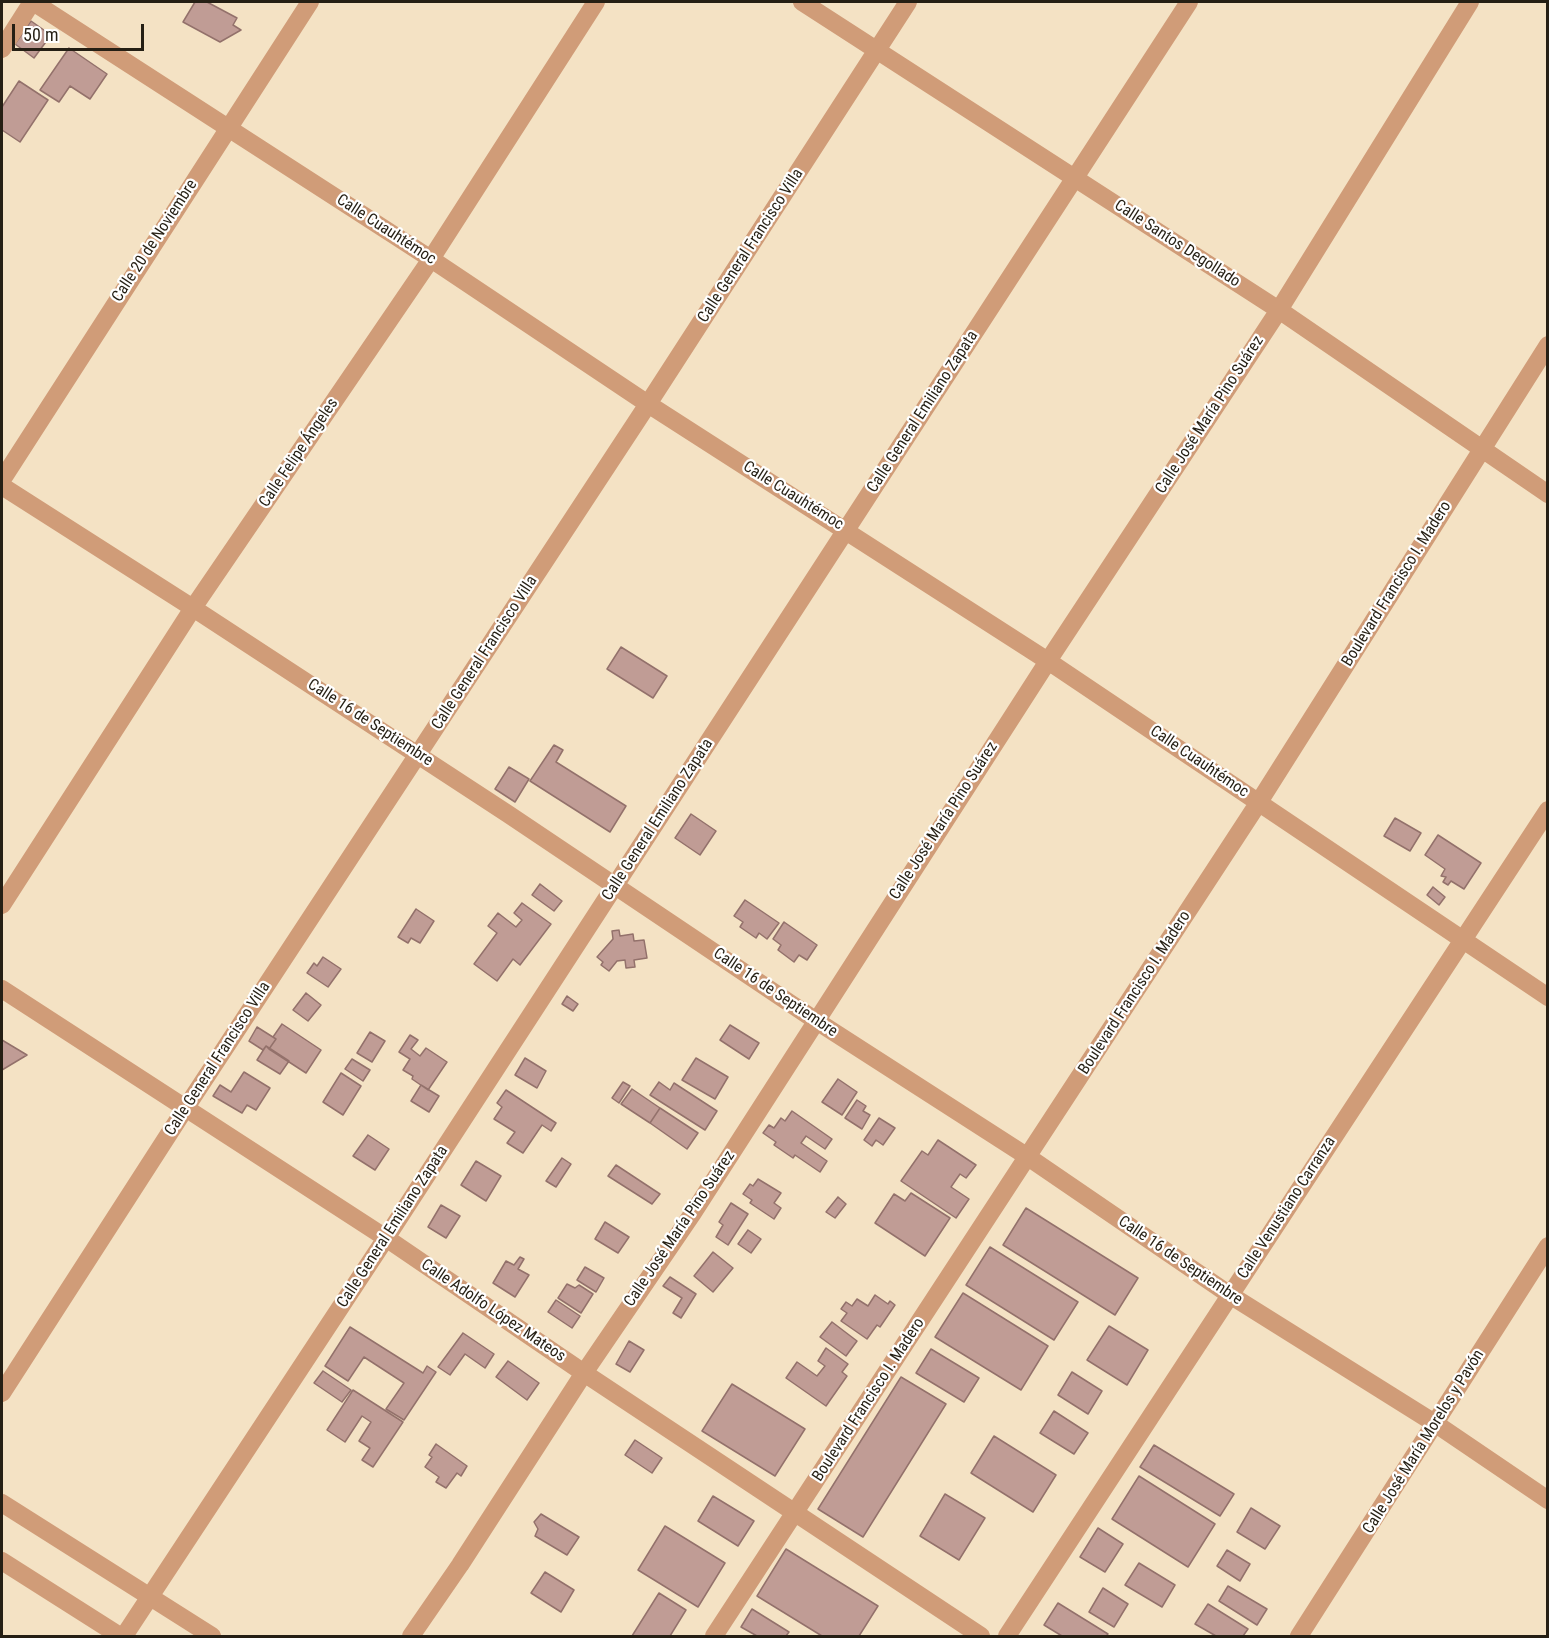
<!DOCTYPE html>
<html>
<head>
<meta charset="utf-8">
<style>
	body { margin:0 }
	#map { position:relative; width:1549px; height:1638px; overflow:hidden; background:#f4e2c4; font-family:"Roboto Condensed",sans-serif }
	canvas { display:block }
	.frame { position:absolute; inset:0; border:3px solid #251f14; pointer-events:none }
	.scale { position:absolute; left:12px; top:24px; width:132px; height:27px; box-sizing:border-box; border:3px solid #251f14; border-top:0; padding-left:8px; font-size:18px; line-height:21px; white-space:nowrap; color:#251f14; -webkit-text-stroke:4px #fff; paint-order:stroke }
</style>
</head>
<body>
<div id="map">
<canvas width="1549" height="1638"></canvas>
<div class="frame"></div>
<div class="scale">50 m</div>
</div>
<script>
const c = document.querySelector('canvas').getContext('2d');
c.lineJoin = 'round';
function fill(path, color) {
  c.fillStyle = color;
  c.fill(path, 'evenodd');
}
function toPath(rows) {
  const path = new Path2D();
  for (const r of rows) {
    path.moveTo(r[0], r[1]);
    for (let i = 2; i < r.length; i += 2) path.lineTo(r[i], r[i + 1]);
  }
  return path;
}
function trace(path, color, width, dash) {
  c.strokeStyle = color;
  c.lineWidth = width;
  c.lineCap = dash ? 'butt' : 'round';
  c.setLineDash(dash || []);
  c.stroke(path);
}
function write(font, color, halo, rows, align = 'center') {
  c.font = font + ' "Roboto Condensed",sans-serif';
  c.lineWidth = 4.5;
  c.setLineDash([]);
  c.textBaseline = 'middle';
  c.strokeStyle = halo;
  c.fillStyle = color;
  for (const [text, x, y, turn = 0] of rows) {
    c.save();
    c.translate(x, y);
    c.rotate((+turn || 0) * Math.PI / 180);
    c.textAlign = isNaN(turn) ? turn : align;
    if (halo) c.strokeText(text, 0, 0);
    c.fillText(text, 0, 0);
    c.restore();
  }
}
const building = toPath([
	[195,2,207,2,237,18,233,25,241,30,220,42,183,22,195,2],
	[31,21,51,35,34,58,15,44,31,21],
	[69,48,107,74,90,99,70,86,59,102,40,90,69,48],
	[19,81,48,100,20,142,2,130,2,107,19,81],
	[621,647,667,676,653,698,607,669,621,647],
	[554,745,563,750,556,762,626,806,610,832,530,781,554,745],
	[509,767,529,779,515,802,495,789,509,767],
	[691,814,716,831,700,855,675,838,691,814],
	[1395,818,1421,833,1410,851,1384,836,1395,818],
	[1438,835,1481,863,1464,889,1451,881,1448,885,1443,882,1446,877,1441,876,1445,869,1425,855,1438,835],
	[540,884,562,901,554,911,532,895,540,884],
	[1433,887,1445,897,1439,905,1427,895,1433,887],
	[745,900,779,923,767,939,759,933,756,938,740,927,743,922,734,916,745,900],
	[522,903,551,924,520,965,513,959,497,981,474,964,497,933,488,926,498,913,516,927,522,920,514,913,522,903],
	[416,909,434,921,420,943,411,938,408,943,398,937,416,909],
	[784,922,817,945,807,960,799,955,794,962,778,950,781,945,773,939,784,922],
	[619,930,620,936,633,934,634,941,644,940,647,958,634,960,635,967,626,968,625,960,617,961,609,971,601,965,603,962,597,957,613,939,612,931,619,930],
	[323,957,341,969,328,987,307,973,314,963,317,966,323,957],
	[306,993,321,1005,308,1021,293,1010,306,993],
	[567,996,578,1004,573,1011,562,1004,567,996],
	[282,1024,321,1050,306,1073,269,1049,276,1039,273,1037,282,1024],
	[730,1025,759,1043,749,1059,720,1040,730,1025],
	[257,1027,276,1039,269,1049,266,1046,263,1050,249,1041,257,1027],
	[370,1032,385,1041,372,1062,357,1053,370,1032],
	[410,1035,418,1040,411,1049,420,1056,426,1048,447,1062,428,1090,412,1079,413,1076,403,1070,410,1059,399,1052,410,1035],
	[2,1040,27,1055,2,1070,2,1040],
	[266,1046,289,1061,280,1074,257,1060,266,1046],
	[525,1058,546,1071,537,1088,515,1075,525,1058],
	[696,1058,728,1077,715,1099,682,1080,696,1058],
	[352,1059,370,1070,363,1081,345,1069,352,1059],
	[244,1072,270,1088,256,1110,247,1105,242,1113,213,1096,220,1085,231,1092,244,1072],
	[341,1073,361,1086,343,1115,323,1102,341,1073],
	[838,1079,857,1092,842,1115,822,1102,838,1079],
	[623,1082,630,1086,619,1103,612,1098,623,1082],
	[659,1082,670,1090,674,1083,717,1111,705,1130,650,1095,659,1082],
	[421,1085,439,1096,429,1112,411,1101,421,1085],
	[632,1089,660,1108,650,1123,621,1104,632,1089],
	[506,1090,556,1123,551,1131,542,1125,523,1153,507,1143,515,1132,494,1119,502,1107,497,1103,506,1090],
	[857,1100,866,1106,863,1111,870,1115,862,1129,845,1118,857,1100],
	[660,1108,698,1133,687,1149,650,1123,660,1108],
	[792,1111,832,1139,825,1149,806,1136,801,1143,827,1161,820,1172,795,1155,793,1158,774,1145,776,1142,763,1133,769,1125,774,1128,781,1118,785,1121,792,1111],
	[879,1118,895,1128,883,1145,876,1140,872,1146,864,1140,879,1118],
	[368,1135,389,1149,375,1170,353,1156,368,1135],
	[938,1140,976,1165,966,1178,960,1174,951,1187,969,1199,956,1218,901,1181,922,1151,928,1155,938,1140],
	[562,1158,571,1164,556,1187,546,1181,562,1158],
	[476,1161,501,1176,486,1201,461,1185,476,1161],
	[616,1165,660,1194,652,1204,608,1176,616,1165],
	[758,1179,781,1193,774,1203,781,1208,774,1219,750,1203,752,1200,743,1194,750,1184,753,1186,758,1179],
	[911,1193,950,1218,925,1256,875,1223,894,1194,905,1201,911,1193],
	[838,1197,846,1204,835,1218,826,1212,838,1197],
	[731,1203,748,1214,728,1245,716,1237,723,1225,719,1222,731,1203],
	[441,1205,460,1216,446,1238,428,1227,441,1205],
	[1026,1208,1138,1278,1115,1315,1003,1245,1026,1208],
	[605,1222,629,1237,618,1253,595,1239,605,1222],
	[748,1230,761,1239,751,1253,738,1244,748,1230],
	[990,1247,1078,1302,1054,1340,966,1285,990,1247],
	[713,1252,733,1268,713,1292,694,1276,713,1252],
	[520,1257,524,1259,518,1269,529,1275,515,1297,493,1283,506,1261,514,1265,520,1257],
	[585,1267,604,1278,596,1292,577,1280,585,1267],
	[670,1277,696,1294,681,1318,673,1313,682,1298,663,1286,670,1277],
	[567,1284,575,1288,579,1285,593,1294,581,1313,558,1298,567,1284],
	[963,1293,1048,1346,1021,1390,935,1337,963,1293],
	[875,1295,888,1304,890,1301,895,1305,880,1327,877,1325,867,1339,841,1321,847,1313,841,1309,846,1302,852,1306,857,1299,868,1306,875,1295],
	[556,1300,580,1316,572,1328,548,1312,556,1300],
	[832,1322,857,1341,846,1356,820,1337,832,1322],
	[1109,1326,1148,1350,1127,1385,1087,1360,1109,1326],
	[350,1327,423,1373,427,1366,436,1372,404,1420,386,1409,404,1383,364,1357,348,1381,325,1366,350,1327],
	[463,1333,494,1354,485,1368,465,1354,450,1375,438,1367,463,1333],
	[629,1341,644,1350,630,1372,616,1364,629,1341],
	[826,1348,848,1364,842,1372,847,1376,826,1406,786,1378,797,1362,817,1376,825,1366,818,1361,826,1348],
	[931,1349,979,1378,964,1402,916,1373,931,1349],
	[508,1361,539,1383,527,1400,496,1377,508,1361],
	[323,1371,351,1390,342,1402,314,1383,323,1371],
	[1072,1372,1102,1391,1088,1414,1058,1395,1072,1372],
	[901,1377,946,1404,863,1537,818,1509,901,1377],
	[732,1384,805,1429,775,1476,702,1431,732,1384],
	[353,1390,403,1422,373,1467,362,1460,370,1448,359,1441,371,1422,362,1416,345,1442,327,1430,353,1390],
	[1054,1411,1088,1433,1074,1454,1040,1433,1054,1411],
	[994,1436,1056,1475,1033,1512,971,1473,994,1436],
	[635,1440,662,1458,652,1473,625,1455,635,1440],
	[436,1444,467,1466,461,1476,457,1473,446,1488,436,1482,439,1477,425,1467,432,1457,429,1455,436,1444],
	[1154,1445,1234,1494,1220,1516,1140,1467,1154,1445],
	[1139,1476,1215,1524,1188,1567,1112,1519,1139,1476],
	[945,1494,985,1518,959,1560,920,1536,945,1494],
	[713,1496,754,1521,738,1546,698,1521,713,1496],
	[1251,1508,1280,1526,1265,1549,1237,1532,1251,1508],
	[541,1514,579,1537,567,1555,535,1536,538,1529,534,1522,541,1514],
	[665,1526,725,1563,698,1607,638,1570,665,1526],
	[1098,1528,1123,1544,1105,1572,1080,1557,1098,1528],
	[786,1549,878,1606,859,1636,822,1636,757,1596,786,1549],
	[1227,1550,1250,1564,1240,1581,1217,1566,1227,1550],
	[1139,1563,1175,1585,1162,1607,1125,1585,1139,1563],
	[545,1572,574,1590,561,1612,531,1593,545,1572],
	[1228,1586,1267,1609,1257,1625,1219,1601,1228,1586],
	[1103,1588,1128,1604,1114,1627,1089,1612,1103,1588],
	[659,1593,686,1610,670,1636,632,1636,659,1593],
	[1058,1603,1108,1634,1106,1636,1062,1636,1044,1625,1058,1603],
	[1208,1604,1248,1629,1243,1636,1216,1636,1195,1624,1208,1604],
	[752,1609,789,1632,786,1636,757,1636,741,1627,752,1609]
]);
const minor = toPath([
	[33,2,431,259,648,404,1048,661,1548,997],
	[802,2,1279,310,1548,494],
	[2,49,32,2],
	[2,480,310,2],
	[2,486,193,608,508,814,815,1020,1028,1157,1230,1295,1436,1424,1548,1500],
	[2,905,193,608,431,259,596,2],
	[2,989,386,1238,584,1373,981,1636],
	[2,1393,185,1109,648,404,908,2],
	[2,1503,212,1636],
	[2,1561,120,1636],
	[124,1636,386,1238,1189,2],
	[411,1636,460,1565,584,1373,693,1213,1048,661,1279,310,1470,2],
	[714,1636,1259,802,1548,345],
	[1007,1636,1548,810],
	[1299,1636,1548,1246]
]);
const streetNames = [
	["Calle Cuauhtémoc",386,230,33],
	["Calle 20 de Noviembre",155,241,-57],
	["Calle Santos Degollado",1177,244,33],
	["Calle General Francisco Villa",751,246,-57],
	["Calle General Emiliano Zapata",923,412,-57],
	["Calle José María Pino Suárez",1210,415,-57],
	["Calle Felipe Ángeles",299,453,-56],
	["Calle Cuauhtémoc",793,496,32],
	["Boulevard Francisco I. Madero",1397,584,-58],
	["Calle General Francisco Villa",485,653,-57],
	["Calle 16 de Septiembre",370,723,33],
	["Calle Cuauhtémoc",1199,762,34],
	["Calle General Emiliano Zapata",658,820,-57],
	["Calle José María Pino Suárez",944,821,-57],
	["Calle 16 de Septiembre",775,993,34],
	["Boulevard Francisco I. Madero",1135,993,-57],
	["Calle General Francisco Villa",218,1059,-57],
	["Calle Venustiano Carranza",1287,1208,-57],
	["Calle General Emiliano Zapata",393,1227,-57],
	["Calle José María Pino Suárez",680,1229,-56],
	["Calle 16 de Septiembre",1180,1261,34],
	["Calle Adolfo López Mateos",493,1311,34],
	["Boulevard Francisco I. Madero",869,1400,-57],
	["Calle José María Morelos y Pavón",1424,1442,-58]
];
fill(building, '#c09c95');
trace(building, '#93716b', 1.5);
trace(minor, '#d09c78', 18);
write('16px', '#251f14', '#fff', streetNames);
</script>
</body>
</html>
